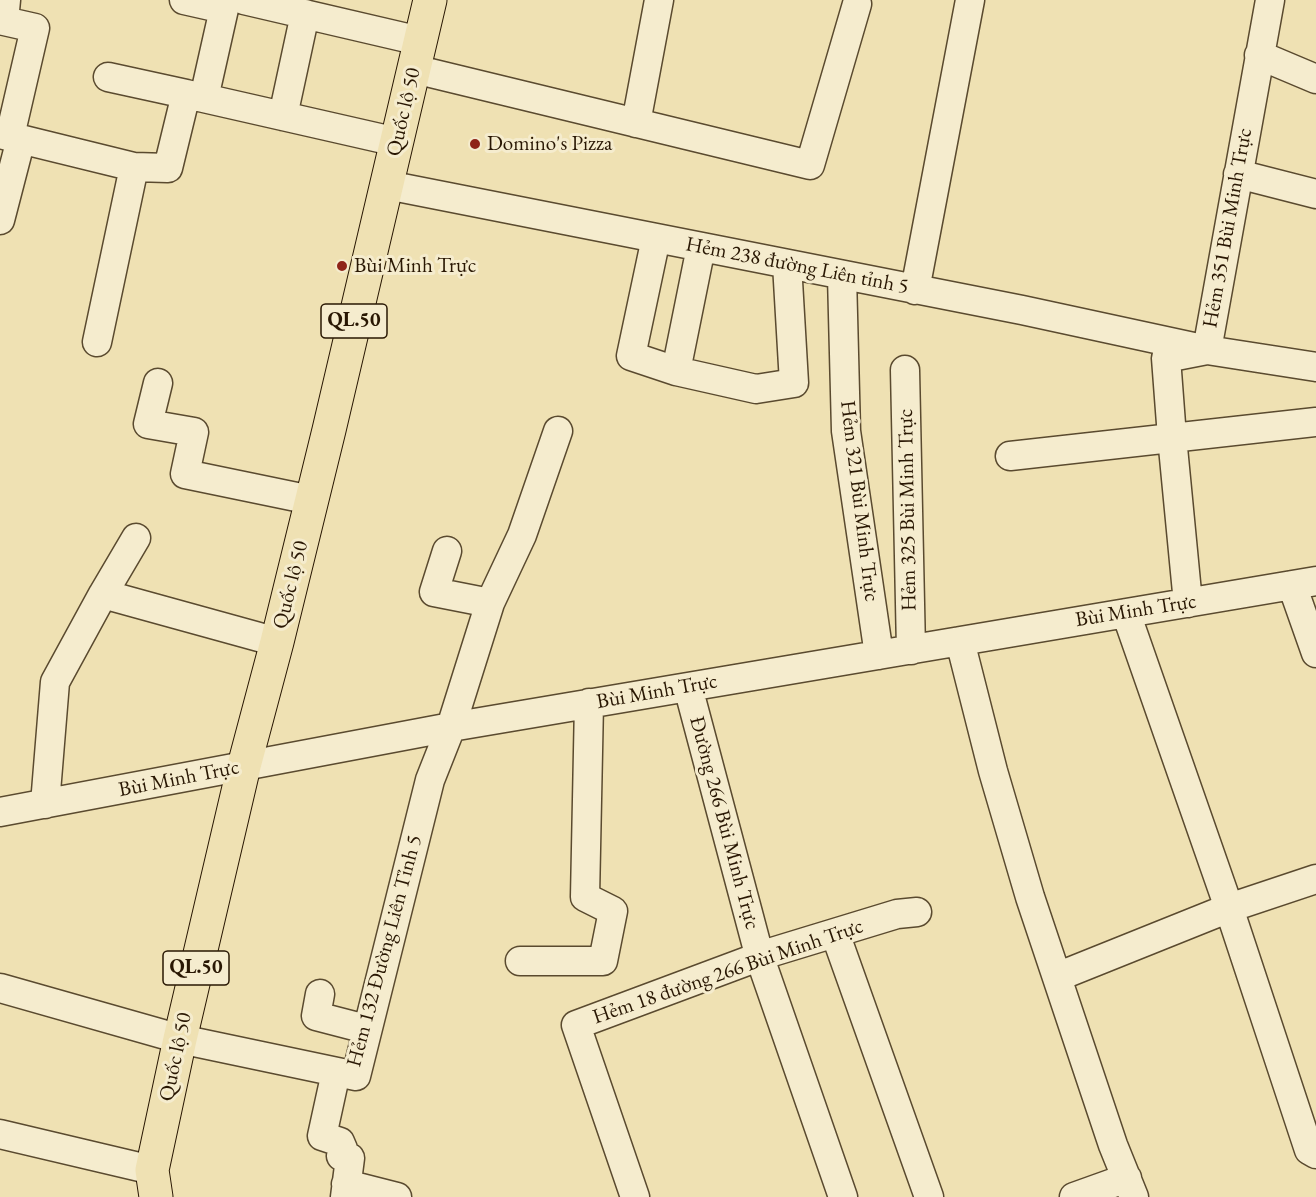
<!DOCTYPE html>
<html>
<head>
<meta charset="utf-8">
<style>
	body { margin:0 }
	canvas { display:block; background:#efe1b3 }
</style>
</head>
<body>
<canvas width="1316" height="1197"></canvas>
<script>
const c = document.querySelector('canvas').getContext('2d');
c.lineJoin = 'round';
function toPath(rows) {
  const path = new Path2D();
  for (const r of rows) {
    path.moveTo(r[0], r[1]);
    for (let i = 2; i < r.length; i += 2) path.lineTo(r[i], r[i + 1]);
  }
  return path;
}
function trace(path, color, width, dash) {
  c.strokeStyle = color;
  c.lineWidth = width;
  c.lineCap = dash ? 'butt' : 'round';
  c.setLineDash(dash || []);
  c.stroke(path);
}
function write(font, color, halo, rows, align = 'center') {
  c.font = font + ' "EB Garamond",serif';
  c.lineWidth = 6;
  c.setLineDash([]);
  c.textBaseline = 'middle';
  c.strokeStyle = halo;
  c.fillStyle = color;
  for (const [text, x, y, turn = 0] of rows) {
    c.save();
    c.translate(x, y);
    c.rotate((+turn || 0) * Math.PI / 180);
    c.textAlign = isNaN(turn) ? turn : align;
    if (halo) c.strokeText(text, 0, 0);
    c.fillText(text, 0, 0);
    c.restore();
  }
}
const minor = toPath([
	[6,0,4,21,35,28,10,136],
	[184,0,224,9],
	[244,0,420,41],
	[1259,55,1316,79],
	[414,69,810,165,857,4],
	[108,77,186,94],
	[204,98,226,0],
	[283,116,305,14],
	[636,123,659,0],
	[0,134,134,167,168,168,186,94,397,142],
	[1238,174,1316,194],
	[387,185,1022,310,1207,350,1316,367],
	[0,220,21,139],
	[656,238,631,356,676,371,756,389,794,383,787,264],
	[842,276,846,431,879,655],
	[915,290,970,0],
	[97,342,134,167],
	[905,370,911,650],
	[676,371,701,247],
	[158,383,148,424,194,432,185,474,311,500],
	[1010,456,1316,422],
	[1292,585,1316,653],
	[103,594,136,538],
	[490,603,522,535,558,431],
	[1188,603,1172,437,1166,358,1207,350,1270,0],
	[1126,613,1229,908,1309,1150,1316,1154],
	[960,641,993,771,1030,897,1113,1145,1134,1197],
	[688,687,760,958,843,1197],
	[45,804,55,682,103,594,277,642],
	[0,812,451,727,1316,581],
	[835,933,929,1197],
	[520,961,603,961,613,911,585,897,589,703],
	[1057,977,1229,908,1316,879],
	[0,988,180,1039,356,1076,430,780,451,727,490,603,434,592,447,551],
	[320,994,316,1016,366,1029],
	[336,1072,322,1136,340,1142,343,1149,341,1156,350,1158,345,1197],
	[0,1134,152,1170],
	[346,1184,397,1197],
	[635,1197,576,1025,769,953,897,914,917,912],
	[1074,1197,1127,1178]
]);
const major = toPath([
	[156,1197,152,1170,180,1039,244,766,277,642,329,430,430,0]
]);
const markers = [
	[475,144,6,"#8f2418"],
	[342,266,6,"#8f2418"]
];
const shields = [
	[354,321,66],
	[196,968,66]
];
const shieldNames = [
	["QL.50",354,321],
	["QL.50",196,968]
];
const streetNames = [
	["Quốc lộ 50",404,112,-77],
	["Hẻm 351 Bùi Minh Trực",1228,228,-80],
	["Hẻm 238 đường Liên tỉnh 5",797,266,11],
	["Hẻm 321 Bùi Minh Trực",859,501,83],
	["Hẻm 325 Bùi Minh Trực",908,510,-91],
	["Quốc lộ 50",291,585,-76],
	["Bùi Minh Trực",1136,611,-9],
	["Bùi Minh Trực",657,692,-10],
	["Bùi Minh Trực",179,779,-11],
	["Đường 266 Bùi Minh Trực",724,823,75],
	["Hẻm 132 Đường Liên Tỉnh 5",385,951,-75],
	["Hẻm 18 đường 266 Bùi Minh Trực",728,972,-19],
	["Quốc lộ 50",176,1057,-78]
];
const poiNames = [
	["Domino's Pizza",487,144],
	["Bùi Minh Trực",354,266]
];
trace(minor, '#5a4a2f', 31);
trace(major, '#291703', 35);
trace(minor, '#f5ecce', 28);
trace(major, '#efe1b3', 33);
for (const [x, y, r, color] of markers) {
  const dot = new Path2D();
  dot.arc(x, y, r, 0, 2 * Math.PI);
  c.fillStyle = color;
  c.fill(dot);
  trace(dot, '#f5ecce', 2);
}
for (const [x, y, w] of shields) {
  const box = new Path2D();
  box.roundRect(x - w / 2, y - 17, w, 34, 4.5);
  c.fillStyle = '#f5ecce';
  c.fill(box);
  trace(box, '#291703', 1.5);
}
write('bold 20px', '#291703', null, shieldNames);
write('21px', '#291703', '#f5ecce', streetNames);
write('21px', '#291703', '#f5ecce', poiNames, 'left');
</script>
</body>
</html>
